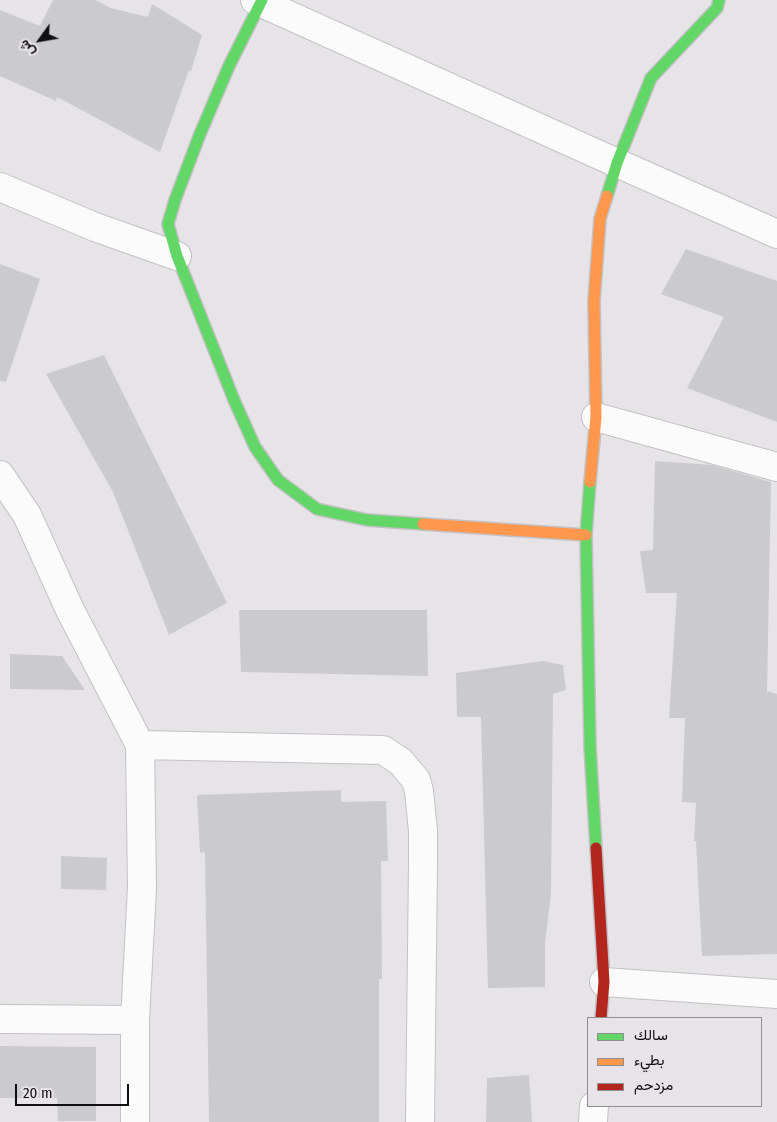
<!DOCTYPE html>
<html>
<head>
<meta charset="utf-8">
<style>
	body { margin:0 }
	#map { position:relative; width:777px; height:1122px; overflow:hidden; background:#e6e4e7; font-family:"Fira Sans Condensed",Vazirmatn,sans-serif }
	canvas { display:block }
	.legend { position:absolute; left:587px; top:1017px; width:175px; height:90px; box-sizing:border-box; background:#e7e3e8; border:1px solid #918e92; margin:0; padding:6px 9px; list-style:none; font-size:15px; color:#100f11 }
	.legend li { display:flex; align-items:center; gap:10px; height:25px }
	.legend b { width:25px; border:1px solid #918e92 }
	.north { position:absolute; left:15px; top:15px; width:50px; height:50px; -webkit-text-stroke:4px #e7e3e8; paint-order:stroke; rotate:238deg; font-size:14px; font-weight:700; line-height:20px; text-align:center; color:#100f11 }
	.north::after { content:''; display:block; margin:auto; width:18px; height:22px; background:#100f11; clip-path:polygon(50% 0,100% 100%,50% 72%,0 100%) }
	.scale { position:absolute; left:15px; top:1084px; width:114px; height:22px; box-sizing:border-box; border:2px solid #100f11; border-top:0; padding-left:6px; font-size:15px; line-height:18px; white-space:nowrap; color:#100f11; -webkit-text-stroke:4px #e7e3e8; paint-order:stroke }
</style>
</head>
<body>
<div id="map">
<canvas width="777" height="1122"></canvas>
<ul class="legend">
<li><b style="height:6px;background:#63d668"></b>سالك</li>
<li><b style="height:6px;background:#ff974d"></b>بطيء</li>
<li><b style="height:6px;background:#b3261e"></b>مزدحم</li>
</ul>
<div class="north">ش</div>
<div class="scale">20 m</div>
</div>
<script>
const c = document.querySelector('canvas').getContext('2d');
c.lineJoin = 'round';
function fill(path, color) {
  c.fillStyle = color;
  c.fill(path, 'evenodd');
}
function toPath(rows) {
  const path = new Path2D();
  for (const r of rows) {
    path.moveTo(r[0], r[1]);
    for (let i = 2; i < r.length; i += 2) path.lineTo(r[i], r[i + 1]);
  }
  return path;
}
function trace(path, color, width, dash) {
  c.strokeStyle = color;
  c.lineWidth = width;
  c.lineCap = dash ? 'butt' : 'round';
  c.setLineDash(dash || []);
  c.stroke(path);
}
const building = toPath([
	[53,0,96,0,110,8,148,17,152,4,202,35,191,71,189,70,160,152,57,97,56,101,0,76,0,10,40,26],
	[686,249,777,281,777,422,687,388,724,317,661,294],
	[0,264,40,279,6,382,0,381],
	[104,355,227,603,169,635,113,492,46,374],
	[655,461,712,465,771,482,767,691,777,694,777,954,702,956,696,841,694,841,696,803,682,802,685,718,669,718,677,593,646,593,640,551,653,550],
	[239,610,427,610,428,676,241,672],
	[10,654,62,656,85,690,10,689],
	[543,661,563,665,566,690,553,694,551,893,545,944,545,987,488,988,481,717,457,717,456,673],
	[341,790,341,802,386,801,388,861,381,861,382,979,379,979,379,1122,209,1122,205,852,200,853,197,795],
	[61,856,107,858,106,890,61,889],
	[0,1046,96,1047,96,1121,58,1121,57,1098,0,1098],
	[529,1075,532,1122,486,1122,487,1078]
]);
const street = toPath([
	[255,0,617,163,777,234],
	[0,187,95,227,177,256],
	[596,417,777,467],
	[0,475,27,515,70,610,140,745,142,887,135,1020,135,1122],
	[140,745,383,750,401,762,416,780,419,791,423,831,423,863,420,1122],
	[604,982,777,994],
	[0,1019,135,1020],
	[593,1122,594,1106]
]);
const fast = toPath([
	[262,0,229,66,200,134,175,200,168,224,177,256,234,400,255,447,278,480,317,509,367,520,423,524],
	[607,196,617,163,651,78,717,8,719,0],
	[590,482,586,535,590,746,596,848]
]);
const slow = toPath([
	[590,482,596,417,594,301,600,219,607,196],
	[423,524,586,535]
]);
const jam = toPath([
	[596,848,604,982,601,1018]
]);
fill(building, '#cbcacc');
trace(street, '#c3c1c4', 30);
trace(fast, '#c3c1c4', 14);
trace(slow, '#c3c1c4', 14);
trace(jam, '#c3c1c4', 14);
trace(street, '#fbfbfb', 28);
trace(fast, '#63d668', 11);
trace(slow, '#ff974d', 11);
trace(jam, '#b3261e', 11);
</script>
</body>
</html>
